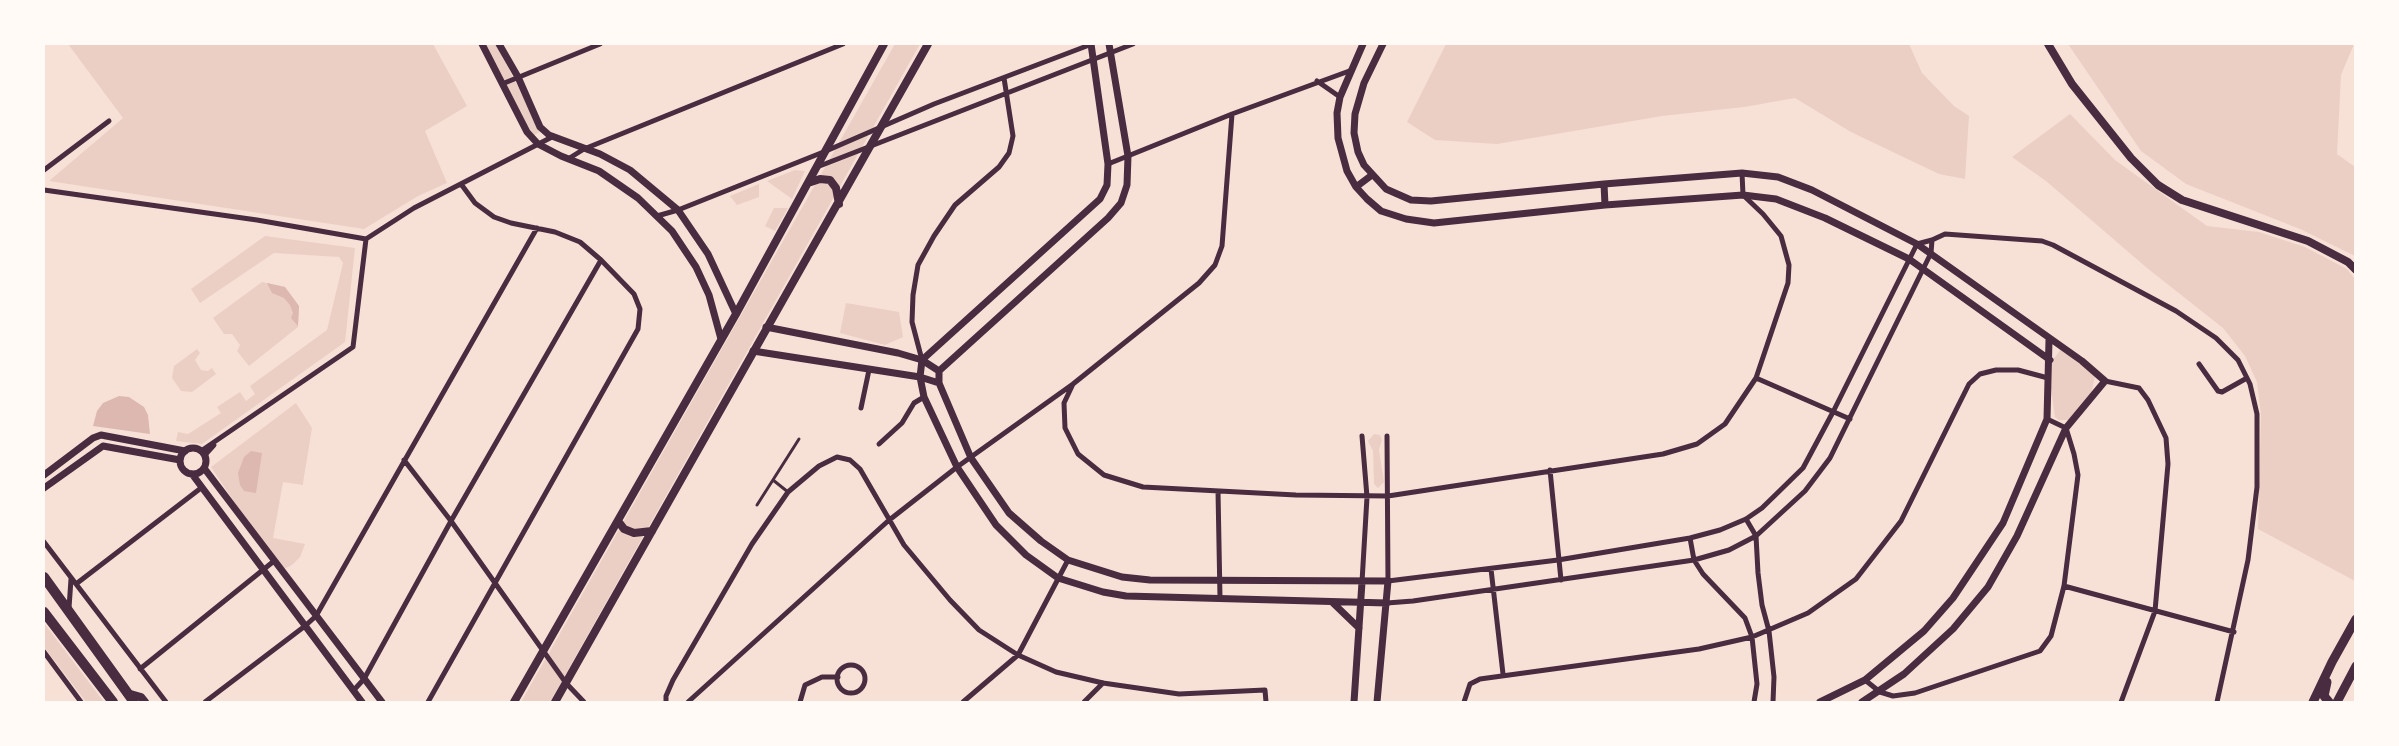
<!DOCTYPE html>
<html>
<head>
<meta charset="utf-8">
<style>
	body { margin:0 }
	#map { position:relative; width:2399px; height:746px; overflow:hidden; background:#f7e1d7; font-family:Roboto,sans-serif }
	canvas { display:block }
	.frame { position:absolute; inset:0; border:45px solid #fffaf5; pointer-events:none }
</style>
</head>
<body>
<div id="map">
<canvas width="2399" height="746"></canvas>
<div class="frame"></div>
</div>
<script>
const c = document.querySelector('canvas').getContext('2d');
c.lineJoin = 'round';
function fill(path, color) {
  c.fillStyle = color;
  c.fill(path, 'evenodd');
}
function toPath(rows) {
  const path = new Path2D();
  for (const r of rows) {
    if (r.length === 3) {
      path.moveTo(r[0] + r[2], r[1]);
      path.arc(r[0], r[1], r[2], 0, 2 * Math.PI);
      continue;
    }
    path.moveTo(r[0], r[1]);
    for (let i = 2; i < r.length; i += 2) path.lineTo(r[i], r[i + 1]);
  }
  return path;
}
function trace(path, color, width, dash) {
  c.strokeStyle = color;
  c.lineWidth = width;
  c.lineCap = dash ? 'butt' : 'round';
  c.setLineDash(dash || []);
  c.stroke(path);
}
const green = toPath([
	[68,44,433,44,467,106,425,131,447,183,418,196,364,229,49,181,123,118],
	[484,44,496,44,541,131,533,136],
	[895,44,920,44,550,702,521,702],
	[1446,44,1909,44,1922,73,1954,106,1969,116,1965,179,1939,174,1851,132,1795,98,1744,107,1662,116,1497,144,1435,140,1407,122],
	[2068,44,2354,44,2341,75,2337,154,2355,167,2355,256,2300,229,2186,184,2141,151],
	[2070,114,2115,160,2207,226,2259,232,2305,247,2347,269,2355,279,2355,581,2258,529,2261,415,2257,382,2245,356,2223,328,2147,268,2046,181,2012,157],
	[795,170,805,171,792,199,767,181],
	[759,184,759,197,737,205,730,196],
	[774,208,788,208,775,231,765,226],
	[265,236,355,248,345,342,202,444,176,441,178,432,188,434,221,413,217,407,240,392,246,401,255,394,250,386,327,330,343,263,339,257,274,253,200,303,191,289],
	[262,282,285,287,299,306,298,327,249,366,237,351,240,345,232,334,224,334,213,318],
	[846,303,899,312,903,337,885,345,840,333],
	[197,349,200,353,195,360,201,370,208,371,212,368,216,374,192,392,181,391,172,378,174,366],
	[2061,349,2095,376,2091,395,2070,420,2059,420,2055,417,2051,389,2052,361],
	[296,403,312,428,303,483,303,485,283,482,273,538,305,544,300,557,292,565,284,569,247,521,211,467],
	[1374,434,1380,435,1382,440,1379,450,1384,482,1378,488,1374,484,1373,451,1368,441],
	[44,623,104,702,86,702,44,647]
]);
const water = toPath([
	[267,283,285,287,299,306,298,326,291,318,293,313,290,305,284,298,272,293],
	[119,396,129,397,144,407,148,415,150,434,93,426,97,411,103,403],
	[251,451,262,453,256,493,244,491,240,485,238,473,244,457]
]);
const service = toPath([
	[773,480,788,492],
	[757,505,799,439]
]);
const minor = toPath([
	[1317,81,1340,97],
	[502,84,600,44],
	[568,159,584,149,843,44],
	[1108,164,1232,114,1352,70],
	[817,167,1133,44],
	[44,170,109,121],
	[44,190,257,220,366,239],
	[657,216,678,210,826,151,934,104,1092,44],
	[366,239,414,208,552,137],
	[922,360,912,322,913,295,918,265,934,236,955,205,999,167,1009,153,1013,136,1004,78],
	[2199,364,2218,391,2222,392,2247,378],
	[1756,378,1850,419],
	[2105,381,2139,388,2148,400,2166,438,2168,464,2155,611,2121,702],
	[1073,384,1064,403,1065,428,1078,454,1104,475,1143,487,1296,495,1388,496,1663,454,1697,444,1725,424,1756,378,1788,283,1789,265,1781,236,1763,214,1743,195,1742,173],
	[861,408,869,370],
	[1362,436,1367,497,1362,582],
	[1387,436,1388,581,1558,560,1690,538,1720,530,1746,519,1762,508,1803,468,1833,412,1917,244,1932,240,1945,234,2042,241,2053,245,2176,311,2216,338,2238,360,2250,384,2257,414,2257,487,2248,560,2217,702],
	[879,444,902,423,914,403,924,397],
	[201,451,353,347,366,239],
	[205,455,214,445],
	[404,460,451,521,566,683,584,702],
	[1550,470,1561,580],
	[1218,491,1220,598],
	[1746,519,1756,536,1758,573,1762,605,1769,631,1774,677,1773,702],
	[1690,538,1694,560,1703,574,1745,618,1752,637,1757,684,1754,702],
	[44,542,166,702],
	[1491,569,1503,674],
	[76,584,201,488],
	[2064,586,2234,632],
	[1387,603,1413,601,1694,560,1729,550,1756,536,1805,491,1830,458,1931,253,1932,240],
	[69,608,71,579],
	[44,652,81,702],
	[851,679,14],
	[140,669,274,561],
	[1865,680,1880,692,1893,696,1915,693,2040,651,2051,636,2064,586,2078,475,2074,454,2066,428,2047,419],
	[353,691,364,679,451,521,601,260],
	[205,702,305,626,316,616,537,228],
	[428,702,638,329,640,309,634,294,601,260,580,242,555,232,511,223,494,217,475,203,461,184],
	[666,702,666,696,673,680,752,544,788,492,819,466,837,457,850,460,860,469,904,545,950,600,979,630,1018,655,1056,672,1103,683,1179,694,1265,690,1266,702],
	[688,702,888,521,957,467,1073,384,1199,283,1215,265,1222,246,1232,114],
	[800,702,805,685,822,677,838,677],
	[963,702,1018,655,1068,560],
	[1084,702,1103,683],
	[1464,702,1470,684,1480,679,1699,649,1752,637,1808,613,1856,579,1901,521,1956,410,1969,384,1980,374,1996,370,2018,370,2048,378]
]);
const tertiary = toPath([
	[482,44,527,132,538,144,561,156,599,171,638,198,672,231,696,267,709,295,721,339],
	[499,44,518,77,540,127,549,135,600,154,630,170,678,210,708,254,736,314],
	[1363,44,1340,97,1337,113,1338,138,1347,171,1356,187,1367,199,1381,211,1406,219,1434,223,1605,205,1743,195,1776,199,1825,218,1909,259,2050,360],
	[1383,44,1364,83,1355,114,1354,133,1358,152,1364,165,1386,189,1411,200,1431,201,1604,184,1742,173,1778,177,1812,190,1917,244,2082,361,2105,381,2066,428,2017,536,1988,587,1953,629,1904,674,1862,702],
	[1604,184,1605,205],
	[1356,187,1372,175],
	[766,327,898,353,922,360,939,371],
	[753,351,920,377,939,383],
	[922,360,920,377,924,397,957,467,996,525,1026,555,1058,578,1103,592,1126,596,1387,603],
	[922,360,1100,199,1107,185,1108,164,1091,44],
	[939,371,939,383,971,458,1009,513,1041,541,1068,560,1122,577,1150,580,1388,581,1377,702],
	[939,371,1108,218,1121,203,1127,185,1128,156,1109,44],
	[193,461,13],
	[204,468,382,702],
	[192,474,362,702],
	[44,475,93,438,101,435,185,451],
	[44,488,103,446,180,460],
	[1333,603,1359,628],
	[1354,702,1362,582],
	[1820,702,1865,680,1924,631,1953,598,2003,523,2047,419,2049,340]
]);
const secondary = toPath([
	[2048,44,2072,84,2131,158,2158,185,2182,200,2308,241,2348,262,2356,270],
	[808,183,820,179,830,180,836,188,839,204],
	[618,521,624,529,634,533,652,531],
	[127,693,141,697,145,702],
	[514,702,736,314,884,44],
	[555,702,928,44]
]);
const trunk = toPath([
	[2327,682,2324,696,2329,702],
	[2313,702,2332,662,2356,619],
	[2337,702,2356,666]
]);
const motorway = toPath([
	[44,577,134,702],
	[44,612,113,702]
]);
fill(green, '#ebcfc5');
fill(water, '#dcb8b0');
trace(service, '#4a2c40', 3);
trace(minor, '#4a2c40', 5);
trace(tertiary, '#4a2c40', 7);
trace(secondary, '#4a2c40', 8);
trace(trunk, '#4a2c40', 9);
trace(motorway, '#4a2c40', 10);
</script>
</body>
</html>
